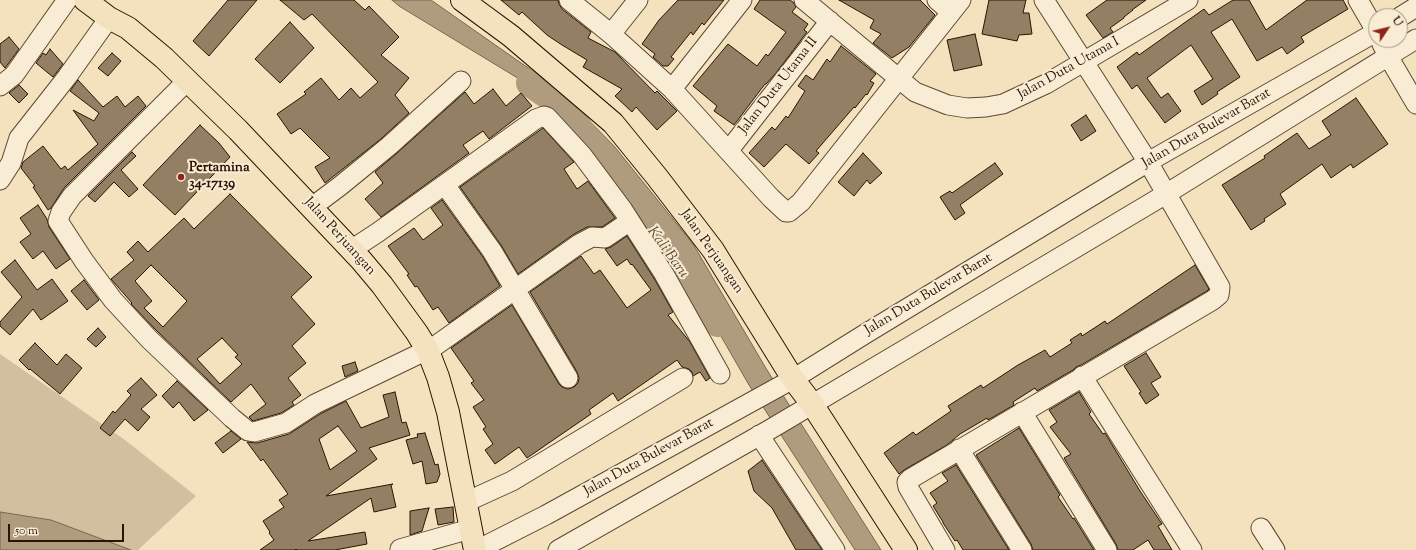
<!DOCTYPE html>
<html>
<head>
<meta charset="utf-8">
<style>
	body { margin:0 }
	#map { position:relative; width:1416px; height:550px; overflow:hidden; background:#f4e2bf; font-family:"Sorts Mill Goudy",serif }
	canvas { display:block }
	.north { position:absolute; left:1368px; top:8px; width:40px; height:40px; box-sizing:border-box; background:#f8ecd5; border:1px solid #a69680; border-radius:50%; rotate:55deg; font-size:11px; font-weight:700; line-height:16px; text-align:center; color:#2a1400 }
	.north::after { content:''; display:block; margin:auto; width:14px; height:18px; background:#8f2418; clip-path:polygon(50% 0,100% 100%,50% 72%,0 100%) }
	.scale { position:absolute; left:8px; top:524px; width:116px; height:18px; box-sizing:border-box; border:2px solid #2a1400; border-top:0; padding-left:5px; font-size:12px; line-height:14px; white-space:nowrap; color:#2a1400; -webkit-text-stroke:3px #f8ecd5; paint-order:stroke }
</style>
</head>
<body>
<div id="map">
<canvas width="1416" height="550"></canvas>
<div class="north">U</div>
<div class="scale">50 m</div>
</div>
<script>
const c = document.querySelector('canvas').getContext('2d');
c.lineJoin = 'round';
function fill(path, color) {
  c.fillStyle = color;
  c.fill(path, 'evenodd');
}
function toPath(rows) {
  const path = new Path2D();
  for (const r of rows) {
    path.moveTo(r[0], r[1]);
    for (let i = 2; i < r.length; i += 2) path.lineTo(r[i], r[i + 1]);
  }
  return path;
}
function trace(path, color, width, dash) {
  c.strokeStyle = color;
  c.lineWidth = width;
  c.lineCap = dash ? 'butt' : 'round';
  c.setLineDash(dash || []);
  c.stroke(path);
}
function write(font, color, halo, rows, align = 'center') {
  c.font = font + ' "Sorts Mill Goudy",serif';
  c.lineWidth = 4;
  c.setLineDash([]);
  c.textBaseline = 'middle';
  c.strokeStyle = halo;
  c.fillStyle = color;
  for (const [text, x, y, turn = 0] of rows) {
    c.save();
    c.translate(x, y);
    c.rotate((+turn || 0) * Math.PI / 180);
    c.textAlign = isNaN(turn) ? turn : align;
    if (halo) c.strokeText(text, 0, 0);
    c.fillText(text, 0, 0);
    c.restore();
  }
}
const green = toPath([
	[0,354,125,440,196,496,138,550,131,550,51,520,0,512]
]);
const water = toPath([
	[392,0,431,0,534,72,569,100,614,146,693,244,767,370,881,550,855,550,749,385,676,258,606,154,562,105,399,6,392,0],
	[0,512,51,520,131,550,0,550,0,512]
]);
const river = toPath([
	[530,83,562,105,718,323]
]);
const building = toPath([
	[228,0,257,0,209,56,193,41,228,0],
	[280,0,354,0,365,10,369,6,399,37,381,55,409,78,395,95,409,113,382,138,325,183,315,167,330,158,300,128,291,134,277,114,306,94,304,92,321,78,339,100,351,88,360,98,378,82,312,14,304,20,280,0],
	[501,0,558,0,559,4,562,9,591,32,588,38,615,52,655,93,657,91,677,111,657,130,636,107,632,112,615,96,622,89,583,67,587,60,562,45,547,35,522,12,519,15,501,0],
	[678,0,724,0,704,25,702,23,693,35,691,32,671,57,674,59,668,66,663,66,653,57,655,54,642,44,659,20,678,0],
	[760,0,790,0,794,3,796,7,792,12,808,24,804,30,807,32,776,73,766,84,765,84,734,125,714,111,717,106,693,86,728,44,757,66,766,54,768,56,786,32,754,9,760,0],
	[839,0,920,0,935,15,909,47,892,58,873,43,881,34,870,28,874,20,839,0],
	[989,0,1026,0,1023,13,1029,13,1032,34,1019,35,1017,41,982,34,989,0],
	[1107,0,1146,0,1132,10,1133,10,1124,17,1124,18,1110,28,1113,32,1103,38,1086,15,1107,0],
	[1233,0,1249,0,1266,30,1307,0,1343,0,1348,9,1301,37,1304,42,1287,54,1282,47,1257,61,1232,19,1211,32,1240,77,1217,92,1218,94,1202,105,1194,91,1213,79,1191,45,1147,78,1161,98,1168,93,1181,111,1165,123,1137,85,1132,89,1117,67,1137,52,1139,55,1204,9,1209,15,1233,0],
	[290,22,314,48,280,83,255,59,290,22],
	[975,34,982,65,954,71,947,40,975,34],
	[9,37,19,49,5,68,0,62,0,44,9,37],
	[841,46,876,74,870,81,874,83,867,95,866,94,855,108,854,107,816,151,819,153,809,164,786,144,764,167,749,153,772,127,775,130,786,116,788,118,805,91,798,86,806,75,813,80,827,59,830,62,841,46],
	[50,49,63,64,53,77,36,63,43,53,46,55,50,49],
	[112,53,121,61,108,76,98,68,112,53],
	[78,80,103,107,117,96,125,107,138,96,146,106,64,188,51,208,48,210,33,187,35,186,21,168,23,162,43,146,61,169,65,166,68,170,98,144,73,110,94,121,99,113,70,91,78,80],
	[19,85,28,94,19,103,9,93,19,85],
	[493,89,506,106,521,93,532,106,489,139,483,131,463,145,469,153,381,217,365,199,383,183,375,172,396,154,465,92,474,104,493,89],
	[1356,98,1388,144,1353,168,1351,164,1331,178,1322,164,1280,194,1286,204,1264,219,1265,221,1251,230,1222,185,1265,158,1264,156,1297,133,1309,149,1331,135,1322,121,1356,98],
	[1086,115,1096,131,1081,141,1071,125,1086,115],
	[200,125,219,143,230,157,175,215,143,185,200,125],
	[543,128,574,162,564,169,577,189,588,181,615,218,602,227,587,227,574,234,518,274,501,245,460,187,543,128],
	[132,152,136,156,121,170,138,189,129,197,114,182,95,202,88,196,132,152],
	[863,153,882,173,870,184,867,180,854,196,838,182,863,153],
	[995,163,1003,174,960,205,965,213,955,220,940,197,950,191,952,193,995,163],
	[230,194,312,277,291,297,315,324,292,346,306,363,288,378,301,395,292,402,294,405,281,413,253,421,249,417,266,404,251,384,231,402,157,331,131,304,132,303,111,279,134,260,127,252,138,241,148,252,184,218,194,229,230,194],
	[151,265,187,301,163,327,144,308,152,301,135,281,151,265],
	[222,338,238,355,235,357,242,364,220,384,197,359,222,338],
	[442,200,483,257,500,286,449,323,438,307,433,310,417,286,415,287,407,275,409,274,388,246,414,228,423,240,443,225,431,208,442,200],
	[38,205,47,219,49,227,70,259,56,269,43,251,33,259,20,242,31,234,20,218,38,205],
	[627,236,655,280,673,312,668,315,690,342,710,378,706,381,700,372,693,376,692,372,689,369,682,367,677,360,647,381,618,401,613,393,589,410,591,414,527,458,519,447,495,464,485,450,493,444,483,429,486,427,473,407,484,400,471,383,474,381,451,348,512,305,559,384,562,387,568,389,574,387,578,383,579,378,577,372,530,292,581,256,594,274,600,270,627,308,651,290,632,264,631,265,627,259,617,266,605,249,611,247,627,236],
	[15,260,37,290,52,279,68,301,41,320,33,309,10,335,0,326,0,322,22,297,1,272,15,260],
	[1195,265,1209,289,1207,291,1081,365,1076,367,1073,370,1037,391,1035,388,1013,402,1014,405,988,420,987,418,960,434,947,445,904,470,899,474,884,453,913,432,916,435,951,411,948,406,981,385,983,388,1018,365,1045,350,1050,357,1072,343,1070,340,1081,333,1082,336,1105,321,1107,324,1195,265],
	[84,280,99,300,87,310,71,291,84,280],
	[98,328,106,337,96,347,87,339,98,328],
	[35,343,57,365,66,354,82,368,60,394,30,369,29,370,19,360,35,343],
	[1146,353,1161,377,1151,383,1159,395,1146,404,1139,393,1141,392,1124,366,1146,353],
	[355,362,358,371,345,377,342,366,355,362],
	[141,378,157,395,141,409,150,417,138,431,125,419,110,436,100,428,113,411,115,413,131,395,127,391,141,378],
	[177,381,208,410,194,421,179,402,173,408,162,396,177,381],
	[395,392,402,423,406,422,410,435,369,448,377,459,326,496,393,484,391,485,396,507,374,512,371,498,308,541,365,532,367,544,335,550,297,550,296,549,295,550,260,550,274,540,269,533,270,532,263,521,284,507,279,500,288,494,263,459,261,461,247,442,257,443,289,434,320,414,346,401,361,428,389,417,383,395,395,392],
	[338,426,357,451,330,470,319,439,338,426],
	[1079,392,1091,412,1089,414,1103,434,1105,433,1140,491,1162,524,1158,526,1172,550,1154,550,1148,540,1133,550,1118,550,1116,544,1064,458,1071,454,1050,427,1057,422,1049,410,1079,392],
	[1019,428,1060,495,1058,497,1073,519,1074,518,1094,550,1033,550,1031,544,976,455,1019,428],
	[231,431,241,439,223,453,215,443,231,431],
	[425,433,435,465,438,464,440,474,437,482,426,484,422,461,413,464,406,440,418,437,417,434,425,433],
	[762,460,822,550,796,550,772,508,754,491,748,471,762,460],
	[956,465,1009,550,963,550,957,540,955,541,943,523,943,522,933,506,937,503,930,493,948,481,942,473,956,465],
	[453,507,454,522,438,525,435,509,453,507],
	[429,508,422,531,410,535,410,511,429,508]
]);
const minor = toPath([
	[569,0,611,34,672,89,771,198,786,212,789,212,801,202,961,0],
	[804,0,915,92,948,105,967,108,986,107,1003,104,1046,84,1188,0],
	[937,0,951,12],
	[1358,0,1376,31],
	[1400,17,1416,7],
	[611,34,638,0],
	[1382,44,1388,56,1416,104],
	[187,81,72,196,61,212,58,221,84,261,113,300,149,339,232,418,248,431,254,432,286,423,315,404,421,353,428,351,579,244,592,237,605,238,630,221],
	[0,86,14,75,67,0],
	[672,89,742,0],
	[729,150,830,21],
	[0,180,11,163,19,138,67,77,109,18],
	[445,185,492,251,568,378],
	[312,207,340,186,389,146,461,81],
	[351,250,377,233,536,119,544,116,547,117,582,155,623,210,664,274,720,374],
	[1082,376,1192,550],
	[1022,412,1107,550],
	[759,435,835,550],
	[959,449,1022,550],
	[466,502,512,481,683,378],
	[1261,528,1275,550],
	[400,549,470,529],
	[477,550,546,515,793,379,865,334,1148,162,1376,32],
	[558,550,769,430,904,350,1166,194,1416,39],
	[945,550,908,487,907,482,910,479,1213,300,1219,295,1220,287,1148,162,1044,0]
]);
const major = toPath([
	[85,0,109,18,128,28,164,58,238,130,361,260,382,285,417,333,428,351,438,377,448,412,475,550],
	[462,0,511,36,613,123,657,177,713,250,793,379,812,404,906,550]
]);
const markers = [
	[181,177,4,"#8f2418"]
];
const streetNames = [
	["Jalan Duta Utama I",1069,69,-29],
	["Jalan Duta Utama II",779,86,-52],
	["Jalan Duta Bulevar Barat",1207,129,-30],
	["Jalan Perjuangan",339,237,48],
	["Jalan Perjuangan",711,252,55],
	["Jalan Duta Bulevar Barat",929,295,-31],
	["Jalan Duta Bulevar Barat",649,458,-29]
];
const poiNames = [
	["Pertamina",189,169],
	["34-17139",189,185]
];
const waterNames = [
	["Kali Baru",667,253,54]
];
fill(green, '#d2bf9f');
fill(water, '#af9c7e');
trace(water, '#7a664c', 1);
trace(river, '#af9c7e', 28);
fill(building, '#937f63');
trace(building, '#2a1400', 1);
trace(minor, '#5c4830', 21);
trace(major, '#2a1400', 24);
trace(minor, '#f8ecd5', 19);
trace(major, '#f4e2bf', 22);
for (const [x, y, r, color] of markers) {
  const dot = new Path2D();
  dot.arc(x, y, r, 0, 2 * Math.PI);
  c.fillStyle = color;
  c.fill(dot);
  trace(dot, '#f8ecd5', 1.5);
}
write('14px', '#2a1400', '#f8ecd5', streetNames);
write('bold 14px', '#2a1400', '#f8ecd5', poiNames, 'left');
write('italic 15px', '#5f4a32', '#f8ecd5', waterNames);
</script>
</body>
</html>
